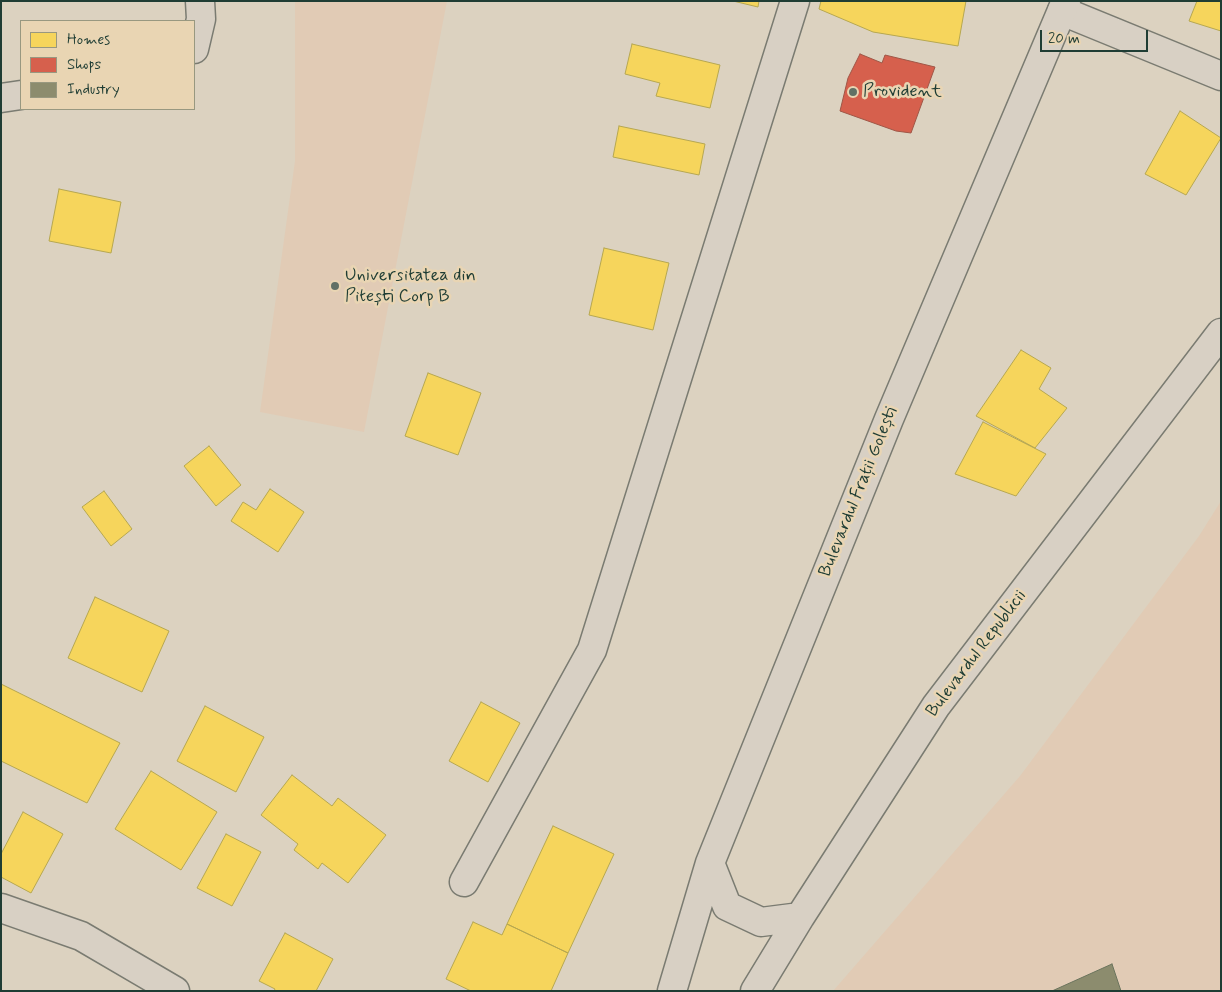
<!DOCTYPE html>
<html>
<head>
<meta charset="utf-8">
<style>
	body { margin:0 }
	#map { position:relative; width:1222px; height:992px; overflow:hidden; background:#dcd2c0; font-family:Mynerve,sans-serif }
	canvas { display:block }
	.frame { position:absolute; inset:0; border:2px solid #1f3d34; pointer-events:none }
	.legend { position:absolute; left:20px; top:20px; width:175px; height:90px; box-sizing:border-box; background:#e9d5b3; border:1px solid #989880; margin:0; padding:6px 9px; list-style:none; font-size:15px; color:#1f3d34 }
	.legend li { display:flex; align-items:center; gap:10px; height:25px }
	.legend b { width:25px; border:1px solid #989880 }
	.scale { position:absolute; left:1040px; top:30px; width:108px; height:22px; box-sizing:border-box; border:2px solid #1f3d34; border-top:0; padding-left:6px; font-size:15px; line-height:18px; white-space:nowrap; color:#1f3d34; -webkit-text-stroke:4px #e9d5b3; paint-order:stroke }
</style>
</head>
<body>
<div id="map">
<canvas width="1222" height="992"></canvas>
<div class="frame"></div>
<ul class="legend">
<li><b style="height:14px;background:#f6d55c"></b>Homes</li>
<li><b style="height:14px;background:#d6604d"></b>Shops</li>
<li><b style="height:14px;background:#8c8c6e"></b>Industry</li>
</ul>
<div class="scale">20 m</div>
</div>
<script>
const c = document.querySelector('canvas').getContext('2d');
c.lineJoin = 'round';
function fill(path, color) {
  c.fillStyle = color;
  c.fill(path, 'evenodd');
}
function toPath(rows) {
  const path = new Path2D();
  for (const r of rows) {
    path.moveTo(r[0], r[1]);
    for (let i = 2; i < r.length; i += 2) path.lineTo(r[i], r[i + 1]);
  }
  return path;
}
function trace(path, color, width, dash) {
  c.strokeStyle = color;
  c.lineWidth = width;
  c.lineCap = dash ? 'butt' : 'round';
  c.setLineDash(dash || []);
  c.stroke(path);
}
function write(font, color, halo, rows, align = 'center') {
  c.font = font + ' Mynerve,sans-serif';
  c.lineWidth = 5;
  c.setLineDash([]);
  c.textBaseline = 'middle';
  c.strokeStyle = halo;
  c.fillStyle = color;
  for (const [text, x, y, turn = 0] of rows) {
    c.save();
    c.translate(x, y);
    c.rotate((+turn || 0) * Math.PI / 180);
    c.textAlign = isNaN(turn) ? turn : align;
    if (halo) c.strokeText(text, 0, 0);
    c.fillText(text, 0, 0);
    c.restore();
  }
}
const built = toPath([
	[295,1,447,1,364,432,260,412,295,161],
	[1221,501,1221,991,833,991,1020,776,1199,536]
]);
const homes = toPath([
	[733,1,759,1,758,7,733,1],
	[821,1,966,1,958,46,873,32,819,9,821,1],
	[1197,1,1221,1,1221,31,1189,21,1197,1],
	[632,44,720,65,710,108,656,96,660,83,625,74,632,44],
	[1180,111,1221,138,1186,195,1145,174,1180,111],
	[619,126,705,144,699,175,613,157,619,126],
	[59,189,121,202,111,253,49,241,59,189],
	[604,248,669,263,653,330,589,315,604,248],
	[1021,350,1051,368,1039,389,1067,408,1035,448,976,416,1021,350],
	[428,373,481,393,458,455,405,436,428,373],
	[983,422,1046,454,1016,496,955,474,983,422],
	[209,446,241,485,216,506,184,466,209,446],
	[270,489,304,512,278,552,231,521,243,502,256,510,270,489],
	[104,491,132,529,111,546,82,507,104,491],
	[95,597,169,631,142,692,68,658,95,597],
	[1,684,120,743,87,803,1,761,1,684],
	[481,702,520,723,488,782,449,761,481,702],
	[205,706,264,737,236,792,177,761,205,706],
	[151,771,217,812,181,870,115,829,151,771],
	[292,775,332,806,338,798,386,835,348,883,322,863,318,869,294,850,298,844,261,815,292,775],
	[23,812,63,834,31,893,1,877,1,854,23,812],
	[553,826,614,854,568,953,507,924,553,826],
	[226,834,261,852,232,906,197,888,226,834],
	[473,922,502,935,507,924,568,953,551,991,471,991,446,979,473,922],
	[285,933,333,959,316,991,274,991,275,989,259,981,285,933]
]);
const shops = toPath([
	[860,54,882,63,885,55,935,67,911,133,896,131,840,111,848,78,860,54]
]);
const industry = toPath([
	[1112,964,1121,991,1052,991,1112,964]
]);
const minor = toPath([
	[1062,11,1221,76],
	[194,49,201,19,200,1],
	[1,98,21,95],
	[464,882,592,650,795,1],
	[1,908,81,936,175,991]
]);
const major = toPath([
	[710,863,727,906,761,922,800,917],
	[672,991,710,863,889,419,1066,1],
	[755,991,800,917,936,706,1221,333]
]);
const markers = [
	[853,92,5,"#617165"],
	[335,286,5,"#617165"]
];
const poiNames = [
	["Provident",863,92],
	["Universitatea din",345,276],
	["Pitești Corp B",345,297]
];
const streetNames = [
	["Bulevardul Frații Golești",859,492,-68],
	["Bulevardul Republicii",977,654,-53]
];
fill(built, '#e1cbb5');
fill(homes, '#f6d55c');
trace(homes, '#b6a750', 1);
fill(shops, '#d6604d');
trace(shops, '#9f5646', 1);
fill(industry, '#8c8c6e');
trace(industry, '#6b745d', 1);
trace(minor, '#7a7b71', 31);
trace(major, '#7a7b71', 31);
trace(minor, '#d8d0c4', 28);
trace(major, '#d8d0c4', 28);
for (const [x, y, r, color] of markers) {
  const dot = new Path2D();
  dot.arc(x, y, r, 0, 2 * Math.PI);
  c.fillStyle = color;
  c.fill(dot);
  trace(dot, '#e9d5b3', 2);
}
write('18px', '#1f3d34', '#e9d5b3', poiNames, 'left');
write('18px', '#1f3d34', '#e9d5b3', streetNames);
</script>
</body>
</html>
